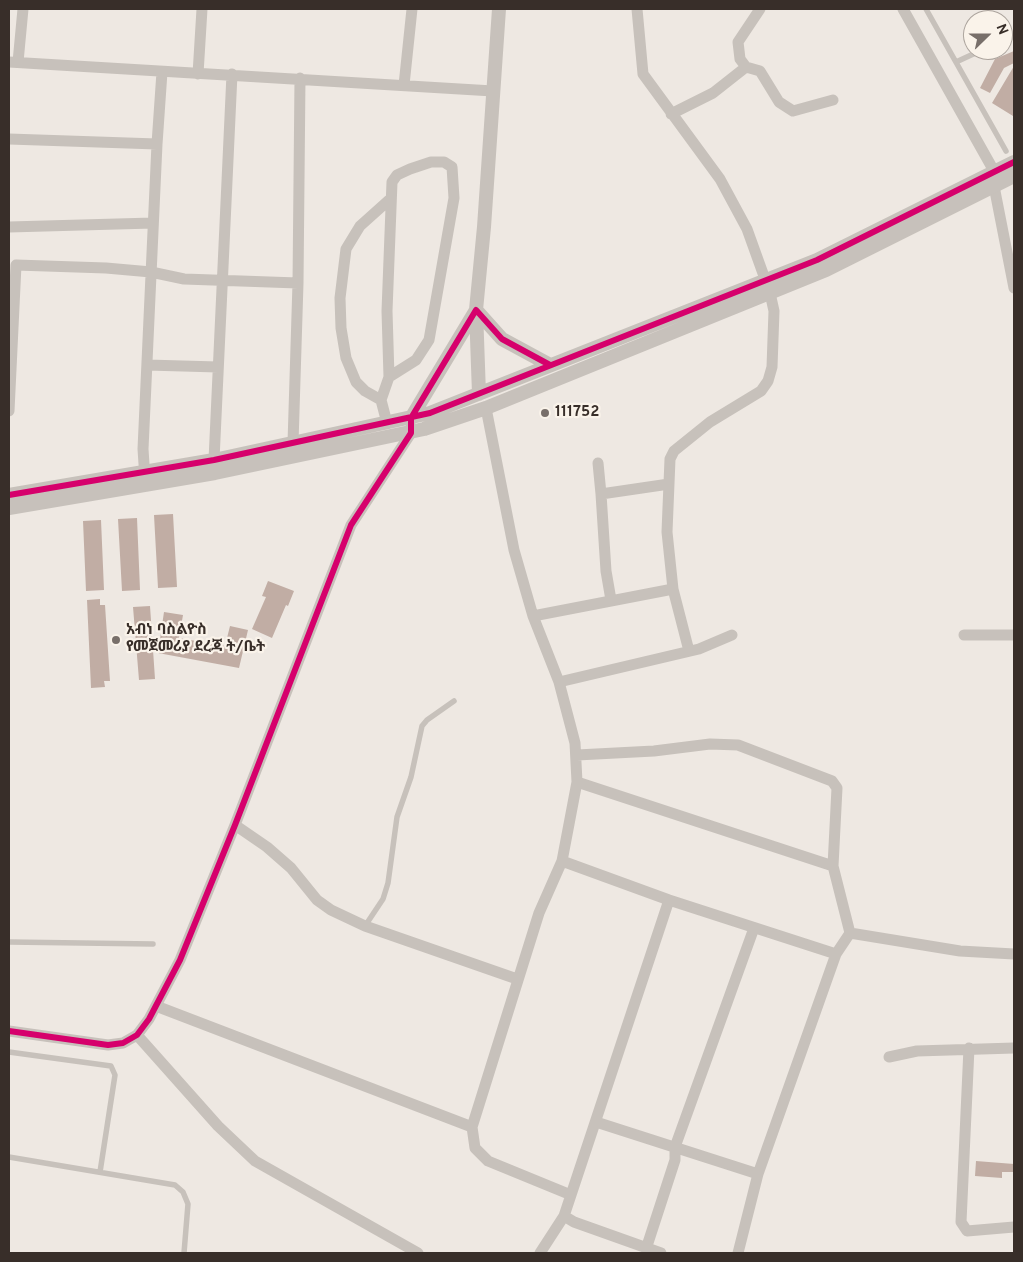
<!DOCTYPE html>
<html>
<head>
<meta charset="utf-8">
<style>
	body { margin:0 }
	#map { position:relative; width:1023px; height:1262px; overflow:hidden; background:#eee8e2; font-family:Overpass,sans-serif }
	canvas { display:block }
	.frame { position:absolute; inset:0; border:10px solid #382e29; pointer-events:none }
	.north { position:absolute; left:963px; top:10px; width:50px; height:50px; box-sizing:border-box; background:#faf3ea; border:1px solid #aca49d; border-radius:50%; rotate:68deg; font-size:14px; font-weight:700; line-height:20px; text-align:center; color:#382e29 }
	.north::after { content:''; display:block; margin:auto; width:18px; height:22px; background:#786f6a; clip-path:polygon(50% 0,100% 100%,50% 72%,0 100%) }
</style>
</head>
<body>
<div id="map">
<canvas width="1023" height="1262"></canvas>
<div class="frame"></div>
<div class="north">N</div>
</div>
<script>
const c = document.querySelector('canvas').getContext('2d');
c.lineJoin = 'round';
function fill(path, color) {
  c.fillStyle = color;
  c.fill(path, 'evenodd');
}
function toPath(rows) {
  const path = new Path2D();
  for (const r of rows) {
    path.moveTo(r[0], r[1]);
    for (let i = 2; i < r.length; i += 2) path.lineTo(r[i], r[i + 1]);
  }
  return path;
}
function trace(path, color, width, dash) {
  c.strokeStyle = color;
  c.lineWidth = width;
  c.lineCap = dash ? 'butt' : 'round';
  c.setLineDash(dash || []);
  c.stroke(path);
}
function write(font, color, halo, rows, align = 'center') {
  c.font = font + ' Overpass,"Noto Sans Ethiopic",sans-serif';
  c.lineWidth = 4.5;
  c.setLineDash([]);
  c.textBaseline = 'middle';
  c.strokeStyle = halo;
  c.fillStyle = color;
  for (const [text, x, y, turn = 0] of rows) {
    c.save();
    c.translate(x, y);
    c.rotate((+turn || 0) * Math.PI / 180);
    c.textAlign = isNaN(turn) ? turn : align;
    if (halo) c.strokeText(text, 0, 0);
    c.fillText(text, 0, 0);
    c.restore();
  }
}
const building = toPath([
	[1014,51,1014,63,1004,68,990,93,980,88,995,59],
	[1014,66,1014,113,1013,116,992,103],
	[173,514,177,587,158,588,154,515],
	[137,518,140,590,122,591,118,519],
	[101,520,104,590,86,591,83,521],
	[268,581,294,591,288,606,286,605,272,638,252,629,266,597,262,596],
	[100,599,100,605,105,605,110,681,104,681,105,687,91,688,87,600],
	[150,606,155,679,139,680,133,607],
	[164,612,183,615,179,638,225,646,230,626,248,630,239,668,158,653],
	[976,1161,1014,1164,1013,1172,1002,1172,1002,1178,975,1176]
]);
const service = toPath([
	[926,9,1006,151],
	[1003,41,1014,36],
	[956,62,982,50],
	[365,926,383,899,388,883,397,817,411,777,422,726,427,720,454,701],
	[9,942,153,944],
	[9,1052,111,1066,115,1075,100,1172],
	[9,1157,175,1185,183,1192,188,1204,184,1253]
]);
const minor = toPath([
	[637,9,643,74,720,179,747,229,770,293,774,311,772,367,768,381,761,391,710,422,674,451,670,459,667,532,673,589,689,651],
	[760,9,738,42,740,59,746,67,760,71,779,102,793,111,833,100],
	[903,9,994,171],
	[9,62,493,91],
	[18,62,23,9],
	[198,74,202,9],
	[404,85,412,9],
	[671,114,713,93,746,67],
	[9,139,157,144,162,72],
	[994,186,1014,288],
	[9,227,153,223],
	[147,365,218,367],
	[381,400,365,391,356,382,346,358,341,328,340,298,346,249,360,226,389,200],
	[486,408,514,550,533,616,559,682,575,743,577,782,562,861,669,900,836,954],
	[9,411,16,265,106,268,151,272,184,279,298,283,300,78],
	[387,423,381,400,389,377,387,311,392,182,397,175,410,169,431,162,444,162,452,167,454,198,429,340,416,360,389,377],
	[293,443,298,283],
	[214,460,232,74],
	[598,463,601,494,669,484],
	[145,479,143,449,157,144],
	[601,494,606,571,611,600],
	[533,616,673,589],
	[964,635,1014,635],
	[559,682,699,649,732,635],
	[577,755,654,751,710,744,738,745,832,781,837,788,833,866,850,933,836,954,758,1174,738,1253],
	[577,782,833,866],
	[235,825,267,847,291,868,317,900,331,910,365,926,517,979],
	[850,933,960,951,1014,954],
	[156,1006,472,1127,539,913,562,861],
	[9,1031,108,1045,123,1043,137,1035,149,1019,180,960,235,825,351,525,411,433,411,427],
	[137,1035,218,1126,255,1161,418,1253],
	[969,1048,961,1222,967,1231,1014,1227],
	[889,1057,917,1051,1014,1048],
	[596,1122,758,1174],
	[472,1127,475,1148,488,1161,571,1195],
	[564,1216,574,1222,661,1253],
	[646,1249,675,1160,675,1147,754,928],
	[540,1253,564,1216,669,900]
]);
const tertiary = toPath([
	[479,394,476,310,484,227,499,9],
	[411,418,476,310,502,339,550,365],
	[9,495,214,460,430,413,817,260,1014,162],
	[9,508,215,473,424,429,486,408,826,270,1014,176]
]);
const cycleway = toPath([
	[9,495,214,460,430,413,817,260,1014,162],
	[9,1031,108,1045,123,1043,137,1035,149,1019,180,960,235,825,351,525,411,433,411,418,476,310,502,339,550,365]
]);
const markers = [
	[545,413,5,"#786f6a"],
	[116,640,5,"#786f6a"]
];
const poiNames = [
	["111752",555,413],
	["አብነ ባስልዮስ",126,631],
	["የመጀመሪያ ደረጃ ት/ቤት",126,648]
];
fill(building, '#c1ada4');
trace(service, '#c7c1bb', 5.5);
trace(minor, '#c7c1bb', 11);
trace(tertiary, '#c7c1bb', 14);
trace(cycleway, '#d6006c', 6);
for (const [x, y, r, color] of markers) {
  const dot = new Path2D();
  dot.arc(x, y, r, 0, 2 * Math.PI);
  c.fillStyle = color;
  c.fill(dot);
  trace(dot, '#faf3ea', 2);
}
write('bold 15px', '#382e29', '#faf3ea', poiNames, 'left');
</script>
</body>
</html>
